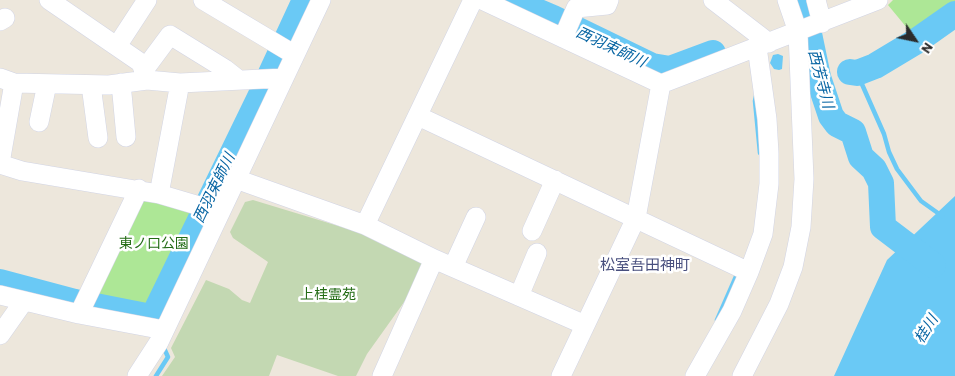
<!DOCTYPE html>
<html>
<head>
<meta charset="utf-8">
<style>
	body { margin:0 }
	#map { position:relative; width:955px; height:376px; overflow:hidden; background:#ede7dc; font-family:Barlow,sans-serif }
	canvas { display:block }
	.north { position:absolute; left:890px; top:15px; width:50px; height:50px; -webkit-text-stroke:4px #fff; paint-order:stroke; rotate:124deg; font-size:14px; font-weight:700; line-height:20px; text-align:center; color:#2b2b2b }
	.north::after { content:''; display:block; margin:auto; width:18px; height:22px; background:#2b2b2b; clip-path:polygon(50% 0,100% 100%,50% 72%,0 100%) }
</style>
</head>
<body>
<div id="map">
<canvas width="955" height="376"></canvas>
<div class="north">N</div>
</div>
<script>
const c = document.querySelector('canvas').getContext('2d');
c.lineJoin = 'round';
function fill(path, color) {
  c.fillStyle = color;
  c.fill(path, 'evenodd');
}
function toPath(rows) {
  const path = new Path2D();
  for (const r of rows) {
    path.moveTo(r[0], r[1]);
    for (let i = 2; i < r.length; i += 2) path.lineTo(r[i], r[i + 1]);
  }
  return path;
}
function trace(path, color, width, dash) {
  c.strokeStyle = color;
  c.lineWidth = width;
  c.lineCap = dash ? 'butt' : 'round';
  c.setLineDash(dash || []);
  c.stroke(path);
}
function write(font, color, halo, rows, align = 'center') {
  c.font = font + ' Barlow,"Noto Sans JP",sans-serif';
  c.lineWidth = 5;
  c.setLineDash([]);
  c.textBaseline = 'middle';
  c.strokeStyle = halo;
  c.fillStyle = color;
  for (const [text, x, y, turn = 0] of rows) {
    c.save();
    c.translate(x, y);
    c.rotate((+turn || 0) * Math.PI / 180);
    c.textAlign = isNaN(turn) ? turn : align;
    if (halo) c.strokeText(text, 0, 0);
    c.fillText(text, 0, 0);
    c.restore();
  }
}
const green = toPath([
	[893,0,955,0,955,6,912,34,888,5],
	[149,197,198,214,199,217,153,312,145,315,96,303,95,299,142,202]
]);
const cemetery = toPath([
	[253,200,355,231,421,261,425,269,407,298,367,354,356,376,338,376,277,355,269,376,162,376,175,357,171,348,206,280,229,289,242,300,250,303,268,262,233,238,230,232,245,202]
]);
const water = toPath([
	[778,54,783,56,782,69,779,70,774,69,770,63,773,55],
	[955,196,955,376,834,376,887,260]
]);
const stream = toPath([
	[857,73,884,134,889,152,897,169,921,201,942,216],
	[756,96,755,101,760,153],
	[717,320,738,272],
	[156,376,168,357,163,346]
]);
const river = toPath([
	[511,0,553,18,652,66,670,69,713,53],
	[802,0,818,77,831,116,837,124,853,132,861,157,874,169,881,183,883,227,933,265],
	[850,72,857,73,875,66,915,42,955,14],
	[0,282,75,302,151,317,157,309,262,93,305,0]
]);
const minor = toPath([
	[49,0,141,63,147,80],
	[203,0,295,55],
	[482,0,661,84,878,0],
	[713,0,769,43],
	[816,0,822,23],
	[0,21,5,18],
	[563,38,576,8,607,5,609,0],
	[117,46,147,0],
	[144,70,170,35,225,69,239,80],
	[0,78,14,83,109,85,147,80,180,83,284,78],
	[121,83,126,137],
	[91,85,98,138],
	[418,116,749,272],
	[39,122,47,84],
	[0,163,14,83],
	[0,164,22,171,159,194,220,212],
	[236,179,365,225,434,259,585,325],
	[159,194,180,83],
	[365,225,473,0],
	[532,231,555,180],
	[453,267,476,217],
	[0,295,79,314,164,330],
	[519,296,537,253],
	[79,314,139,189],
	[0,335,24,301],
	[137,376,159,342,321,0],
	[382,376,434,259],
	[561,376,636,218,661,84],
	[695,376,732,311,749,272,763,234,769,184,769,153,767,119,757,47],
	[742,376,779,304,793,267,801,227,804,179,798,32,787,0]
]);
const parkNames = [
	["東ノ口公園",154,243],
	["上桂霊苑",328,294]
];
const waterNames = [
	["西羽束師川",611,47,25],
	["西芳寺川",821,79,75],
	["西羽束師川",214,188,-64],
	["桂川",926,329,-58]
];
const neighbourhoodNames = [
	["松室吾田神町",645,265]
];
fill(green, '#ade796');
fill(cemetery, '#c3d8b2');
fill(water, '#6ac9f5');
trace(stream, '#6ac9f5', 4.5);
trace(river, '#6ac9f5', 26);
trace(minor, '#d1d4e4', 20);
trace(minor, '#fff', 19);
write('14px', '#246c16', '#fff', parkNames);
write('italic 15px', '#0765a3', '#fff', waterNames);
write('15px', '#484f7e', '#fff', neighbourhoodNames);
</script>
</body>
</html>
